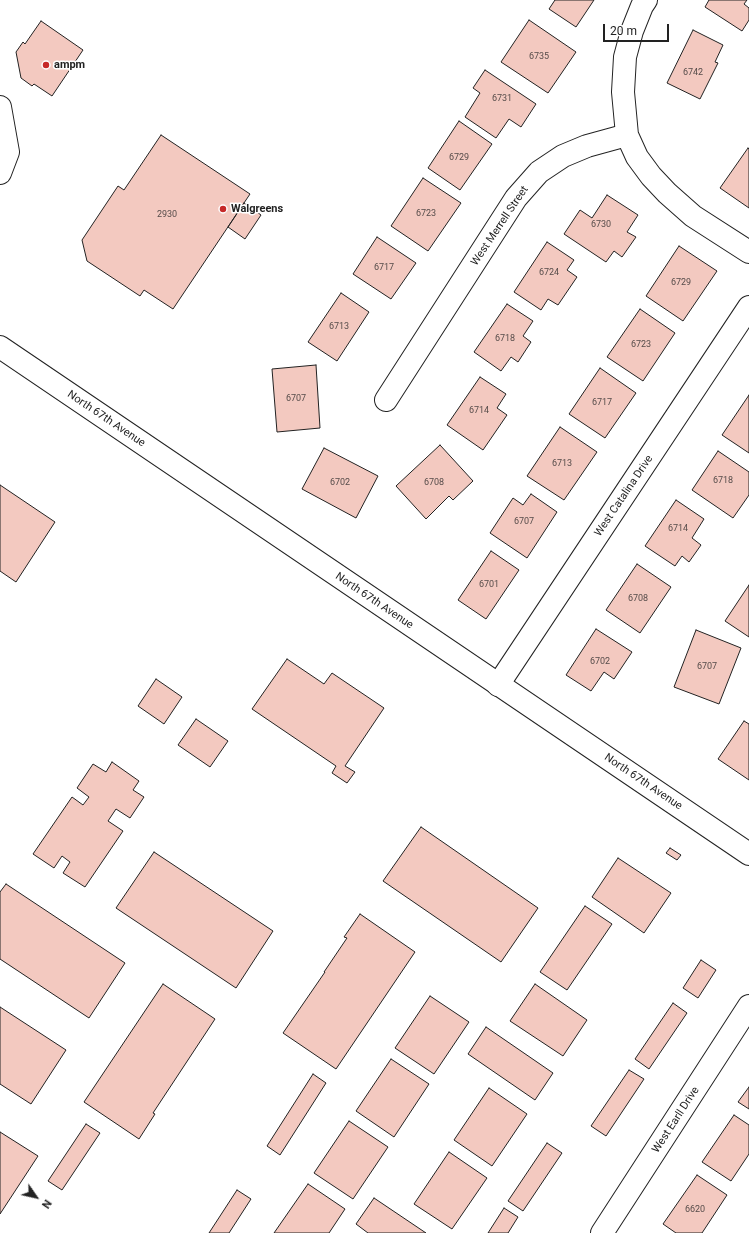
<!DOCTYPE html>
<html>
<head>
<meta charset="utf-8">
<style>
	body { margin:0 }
	#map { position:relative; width:749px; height:1233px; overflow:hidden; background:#fff; font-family:Roboto,sans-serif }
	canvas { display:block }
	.north { position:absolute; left:16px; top:1177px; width:40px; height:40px; -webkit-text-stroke:3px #fff; paint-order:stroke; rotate:124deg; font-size:11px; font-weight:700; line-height:16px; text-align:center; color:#222 }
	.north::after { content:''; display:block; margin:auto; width:14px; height:18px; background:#222; clip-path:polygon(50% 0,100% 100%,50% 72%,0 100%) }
	.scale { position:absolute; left:603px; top:24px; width:66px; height:18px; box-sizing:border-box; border:2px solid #222; border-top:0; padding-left:5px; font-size:12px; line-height:14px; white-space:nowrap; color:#222; -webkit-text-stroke:3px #fff; paint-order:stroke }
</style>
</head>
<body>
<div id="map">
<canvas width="749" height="1233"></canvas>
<div class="north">N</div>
<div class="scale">20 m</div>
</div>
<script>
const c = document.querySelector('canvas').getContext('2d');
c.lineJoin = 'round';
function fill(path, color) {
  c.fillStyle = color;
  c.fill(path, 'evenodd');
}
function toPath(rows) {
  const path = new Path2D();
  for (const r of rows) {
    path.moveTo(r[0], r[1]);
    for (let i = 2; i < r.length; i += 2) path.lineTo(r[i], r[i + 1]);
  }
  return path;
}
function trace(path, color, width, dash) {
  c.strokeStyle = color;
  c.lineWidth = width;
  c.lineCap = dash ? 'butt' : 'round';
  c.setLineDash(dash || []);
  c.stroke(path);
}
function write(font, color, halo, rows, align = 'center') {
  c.font = font + ' Roboto,sans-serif';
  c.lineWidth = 3;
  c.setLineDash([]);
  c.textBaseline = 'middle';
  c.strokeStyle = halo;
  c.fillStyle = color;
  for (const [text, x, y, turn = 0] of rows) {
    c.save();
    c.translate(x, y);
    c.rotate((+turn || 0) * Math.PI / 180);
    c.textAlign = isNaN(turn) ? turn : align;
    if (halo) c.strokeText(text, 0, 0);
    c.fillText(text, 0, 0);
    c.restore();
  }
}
const building = toPath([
	[555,0,594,0,576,27,549,9,555,0],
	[709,0,747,0,744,4,749,8,749,20,742,31,705,7,709,0],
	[529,20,576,52,548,93,501,62,529,20],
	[41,21,83,50,52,96,34,84,32,86,21,78,16,52,23,42,25,44,41,21],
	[693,30,723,45,715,62,718,63,700,99,667,83,693,30],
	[485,70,536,104,521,127,509,119,496,138,465,117,480,93,473,88,485,70],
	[459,121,492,144,460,190,428,168,459,121],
	[161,135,250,194,173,309,144,290,140,296,87,261,82,240,118,186,124,190,161,135],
	[748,148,749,149,749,208,720,188,748,148],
	[423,178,461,203,428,251,391,226,423,178],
	[607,195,638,215,627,232,636,237,622,257,614,251,606,262,564,234,580,210,592,218,607,195],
	[244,203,261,215,245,239,228,227,244,203],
	[377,237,416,263,391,299,353,274,377,237],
	[547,242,574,260,567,270,577,277,558,305,548,299,541,310,514,292,547,242],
	[679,246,717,271,683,321,646,296,679,246],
	[341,293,369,312,337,361,308,342,341,293],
	[507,304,533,321,523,336,531,342,518,362,511,357,501,371,474,352,507,304],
	[640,309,675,333,643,381,607,357,640,309],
	[316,365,320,428,277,432,272,369,316,365],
	[600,368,636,393,605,438,569,414,600,368],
	[480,377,506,394,497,408,507,415,483,450,447,425,480,377],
	[749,395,749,453,722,435,749,395],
	[560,427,597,452,564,500,527,476,560,427],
	[440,445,473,481,453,500,449,496,426,519,396,486,440,445],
	[324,448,378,476,356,518,302,489,324,448],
	[718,451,749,472,749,495,733,518,692,490,718,451],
	[0,485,55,522,16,582,0,571,0,485],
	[531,494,557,512,527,558,490,533,513,498,523,505,531,494],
	[676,500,704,519,692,538,701,545,689,562,682,556,675,566,645,546,676,500],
	[491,551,519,570,486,619,458,600,491,551],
	[637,564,671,587,640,633,606,610,637,564],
	[749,585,749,637,725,621,749,585],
	[596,629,632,652,614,679,604,672,591,691,566,675,596,629],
	[696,630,741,648,719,704,674,687,696,630],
	[287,659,324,684,332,673,384,708,345,766,355,772,347,783,332,773,336,766,252,709,287,659],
	[156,679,182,697,164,724,138,706,156,679],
	[196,719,228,741,210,767,178,745,196,719],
	[744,721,749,724,749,780,718,759,744,721],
	[112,762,139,781,133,790,144,797,130,818,116,809,108,821,123,831,85,887,63,873,70,862,62,856,54,868,33,854,72,797,83,805,89,797,77,788,93,764,106,772,112,762],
	[421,827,538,908,501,962,383,881,421,827],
	[670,848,681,855,677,860,666,853,670,848],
	[154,852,273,931,236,988,116,908,154,852],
	[618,858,671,893,644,933,592,897,618,858],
	[6,884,125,963,89,1018,0,959,0,892,6,884],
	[585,906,612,924,567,990,540,972,585,906],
	[360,914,415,952,336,1069,283,1033,325,972,324,972,347,938,344,937,360,914],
	[701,960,716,970,698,998,683,988,701,960],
	[163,984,215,1019,153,1113,155,1114,139,1139,84,1102,163,984],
	[535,984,587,1020,563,1056,510,1021,535,984],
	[430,996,469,1022,434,1074,395,1048,430,996],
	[673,1003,687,1013,649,1069,635,1059,673,1003],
	[0,1007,66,1050,31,1104,0,1084,0,1007],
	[486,1027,553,1073,535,1100,468,1054,486,1027],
	[391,1059,429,1084,394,1137,356,1111,391,1059],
	[629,1070,644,1079,606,1136,591,1126,629,1070],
	[313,1074,326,1083,280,1155,267,1146,313,1074],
	[749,1087,749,1109,738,1102,749,1087],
	[489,1088,527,1114,492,1166,454,1140,489,1088],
	[734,1115,749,1125,749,1154,731,1181,702,1162,734,1115],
	[349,1121,388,1147,353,1199,314,1173,349,1121],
	[86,1124,100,1133,62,1190,48,1181,86,1124],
	[0,1132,38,1156,0,1214,0,1132],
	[547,1143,562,1153,523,1211,508,1201,547,1143],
	[449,1152,487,1178,452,1229,414,1204,449,1152],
	[697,1175,727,1195,702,1233,676,1233,663,1224,697,1175],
	[308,1184,345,1209,329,1233,274,1233,308,1184],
	[237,1190,251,1199,229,1233,209,1233,237,1190],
	[374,1198,426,1233,368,1233,356,1224,374,1198],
	[504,1208,518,1217,508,1233,488,1233,504,1208]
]);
const minor = toPath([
	[0,107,8,152,0,173],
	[627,135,637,157,651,176,667,193,693,216,749,252],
	[386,400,516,198,539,172,563,156,587,146,627,135,623,92,625,57,632,31,642,6,646,0],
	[498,685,749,307],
	[602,1233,749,1006]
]);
const major = toPath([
	[0,347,749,854]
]);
const markers = [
	[46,65,4,"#c62828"],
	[223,209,4,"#c62828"]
];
const numberNames = [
	["6735",539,57],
	["6742",693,73],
	["6731",502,99],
	["6729",459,158],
	["6723",426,214],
	["2930",167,215],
	["6730",601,225],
	["6717",384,268],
	["6724",549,273],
	["6729",681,283],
	["6713",339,327],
	["6718",505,339],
	["6723",641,345],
	["6707",296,399],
	["6717",602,403],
	["6714",479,411],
	["6713",562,464],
	["6718",723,481],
	["6702",340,483],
	["6708",434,483],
	["6707",524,522],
	["6714",678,529],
	["6701",489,585],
	["6708",638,599],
	["6702",600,662],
	["6707",707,667],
	["6620",695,1210]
];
const poiNames = [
	["ampm",54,65],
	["Walgreens",231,209]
];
const streetNames = [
	["West Merrell Street",500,226,-56],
	["North 67th Avenue",106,419,34],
	["West Catalina Drive",624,496,-56],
	["North 67th Avenue",374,601,34],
	["North 67th Avenue",643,782,34],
	["West Earll Drive",676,1120,-57]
];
fill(building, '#f3c9c0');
trace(building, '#222', 1);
trace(minor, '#222', 24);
trace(major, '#222', 24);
trace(minor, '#fff', 22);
trace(major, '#fff', 22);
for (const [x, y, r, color] of markers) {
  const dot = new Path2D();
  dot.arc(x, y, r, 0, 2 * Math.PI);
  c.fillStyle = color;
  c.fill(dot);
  trace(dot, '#fff', 1.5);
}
write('9px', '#564c4a', null, numberNames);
write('bold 11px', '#222', '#fff', poiNames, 'left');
write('11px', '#222', '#fff', streetNames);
</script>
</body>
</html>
